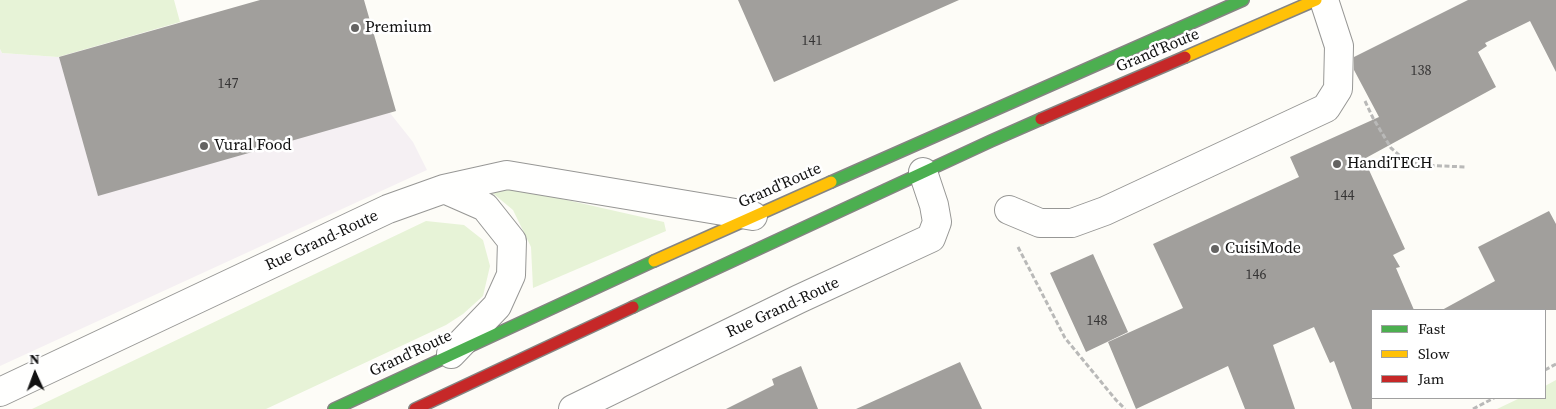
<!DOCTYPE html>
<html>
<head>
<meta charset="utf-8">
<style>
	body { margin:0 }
	#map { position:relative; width:1556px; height:409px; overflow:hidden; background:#fdfcf7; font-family:"Source Serif 4",serif }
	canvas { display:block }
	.legend { position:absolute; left:1371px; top:309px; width:175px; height:90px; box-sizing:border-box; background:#fff; border:1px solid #a0a0a0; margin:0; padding:6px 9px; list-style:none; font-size:15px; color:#111 }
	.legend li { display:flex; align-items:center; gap:10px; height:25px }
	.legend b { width:25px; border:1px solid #a0a0a0 }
	.north { position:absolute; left:10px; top:349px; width:50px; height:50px; -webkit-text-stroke:4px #fff; paint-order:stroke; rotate:358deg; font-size:14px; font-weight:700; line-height:20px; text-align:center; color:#111 }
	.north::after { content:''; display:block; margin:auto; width:18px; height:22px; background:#111; clip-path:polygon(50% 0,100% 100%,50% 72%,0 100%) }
</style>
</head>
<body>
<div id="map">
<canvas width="1556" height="409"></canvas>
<ul class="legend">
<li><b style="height:6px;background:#4caf50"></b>Fast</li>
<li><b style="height:6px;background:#ffc107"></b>Slow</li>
<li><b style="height:6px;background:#c62828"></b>Jam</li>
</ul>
<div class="north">N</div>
</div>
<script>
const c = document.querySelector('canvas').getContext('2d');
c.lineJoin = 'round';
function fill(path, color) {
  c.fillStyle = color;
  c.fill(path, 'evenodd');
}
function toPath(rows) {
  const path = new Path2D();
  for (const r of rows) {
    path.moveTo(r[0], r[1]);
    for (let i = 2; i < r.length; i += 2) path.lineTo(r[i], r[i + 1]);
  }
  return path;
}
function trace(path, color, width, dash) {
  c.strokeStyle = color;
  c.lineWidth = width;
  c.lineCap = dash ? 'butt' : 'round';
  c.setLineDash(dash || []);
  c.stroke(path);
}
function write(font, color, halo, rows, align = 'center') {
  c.font = font + ' "Source Serif 4",serif';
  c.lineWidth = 5;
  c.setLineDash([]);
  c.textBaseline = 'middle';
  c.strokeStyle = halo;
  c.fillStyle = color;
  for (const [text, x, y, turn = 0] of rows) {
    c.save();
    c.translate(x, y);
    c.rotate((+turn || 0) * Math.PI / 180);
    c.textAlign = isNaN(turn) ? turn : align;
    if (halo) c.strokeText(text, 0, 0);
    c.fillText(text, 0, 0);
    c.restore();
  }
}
const industrial = toPath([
	[263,0,360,0,390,113,413,142,427,170,0,366,0,49,2,53,58,57]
]);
const green = toPath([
	[0,0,174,0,180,22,58,57,2,53,0,49],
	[503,189,518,189,664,222,666,231,533,288,531,247,513,210,489,190],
	[426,221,464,225,483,240,490,266,483,296,463,314,446,325,266,409,32,409],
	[1556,380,1556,409,1497,409,1520,398,1545,398,1545,386]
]);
const building = toPath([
	[260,0,364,0,396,111,98,196,59,57],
	[738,0,959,0,774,82],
	[1468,0,1556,0,1556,72,1530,21,1485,43,1487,46,1478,52,1496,87,1364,159,1405,249,1393,255,1400,267,1396,268,1414,310,1372,310,1372,409,1352,409,1334,361,1330,363,1314,327,1273,345,1295,409,1245,409,1228,366,1136,409,1108,342,1183,308,1153,244,1299,177,1290,157,1379,117,1354,70,1354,57],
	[1549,211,1556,224,1556,310,1442,310,1495,281,1478,247],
	[1093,254,1128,332,1086,352,1050,273],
	[960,362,982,409,856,409],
	[801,366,818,409,726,409,774,385,772,379]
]);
const path = toPath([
	[1365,101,1373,118,1391,148,1405,160,1420,165,1466,167],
	[1018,247,1065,338,1116,400,1125,409],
	[1545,370,1556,364],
	[1473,409,1494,398]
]);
const street = toPath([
	[444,189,485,207,512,241,511,275,497,306,451,354],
	[1009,210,1040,223,1072,223,1105,211,1326,108,1338,89,1339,46,1324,0],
	[0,392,388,209,444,189,507,175,753,216],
	[573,409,799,299,931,238,937,222,934,205,923,172]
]);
const fast = toPath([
	[831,182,1243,0],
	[633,307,991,141,1041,119],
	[334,409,654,261]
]);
const slow = toPath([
	[1185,57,1316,0],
	[654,261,831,182]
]);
const jam = toPath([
	[1041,119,1185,57],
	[415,409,633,307]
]);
const markers = [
	[355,28,5,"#646362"],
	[204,146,5,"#646362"],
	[1337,164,5,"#646362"],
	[1215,249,5,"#646362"]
];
const numberNames = [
	["141",812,41],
	["138",1421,71],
	["147",228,84],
	["144",1344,196],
	["146",1256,275],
	["148",1097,321]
];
const poiNames = [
	["Premium",365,28],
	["Vural Food",214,146],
	["HandiTECH",1347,164],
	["CuisiMode",1225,249]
];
const streetNames = [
	["Grand'Route",1158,51,-23],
	["Grand'Route",780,186,-24],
	["Rue Grand-Route",322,241,-25],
	["Rue Grand-Route",783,308,-25],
	["Grand'Route",411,354,-25]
];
fill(industrial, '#f5f0f3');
fill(green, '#e7f3d7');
fill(building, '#a19f9c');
trace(street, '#979795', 30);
trace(fast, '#858482', 14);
trace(slow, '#858482', 14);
trace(jam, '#858482', 14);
trace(path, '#b9b9b8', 3, [5, 2.5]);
trace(street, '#fffffe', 28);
trace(fast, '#4caf50', 11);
trace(slow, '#ffc107', 11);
trace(jam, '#c62828', 11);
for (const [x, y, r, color] of markers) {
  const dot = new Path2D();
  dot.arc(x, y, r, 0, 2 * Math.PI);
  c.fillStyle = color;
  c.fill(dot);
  trace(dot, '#fff', 2);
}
write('14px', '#353434', null, numberNames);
write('16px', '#111', '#fff', poiNames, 'left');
write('16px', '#111', '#fff', streetNames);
</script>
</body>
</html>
